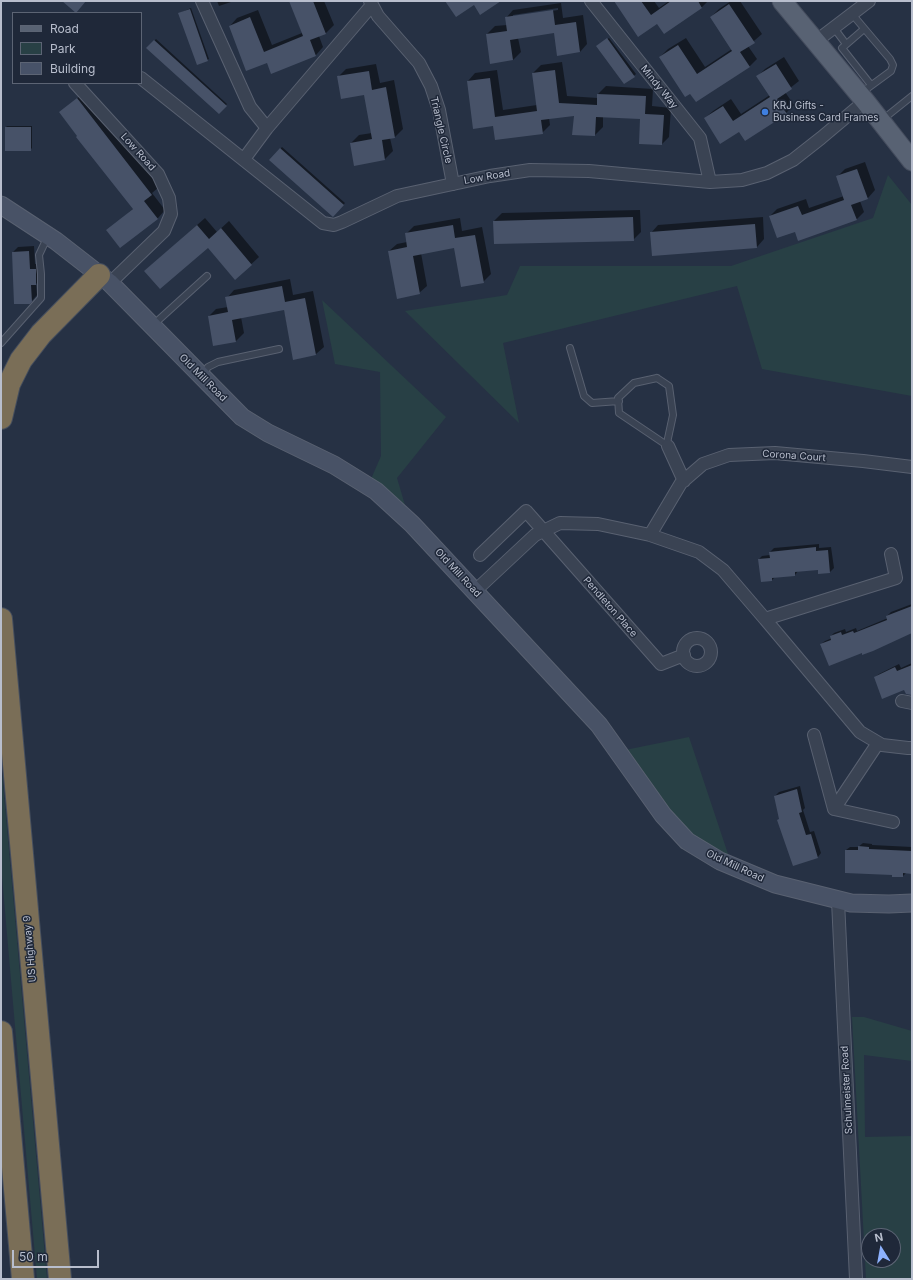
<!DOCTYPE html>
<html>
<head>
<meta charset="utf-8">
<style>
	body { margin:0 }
	#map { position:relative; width:913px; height:1280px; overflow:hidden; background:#263144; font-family:Inter,sans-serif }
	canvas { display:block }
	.frame { position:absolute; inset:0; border:2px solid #b8becd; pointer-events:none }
	.legend { position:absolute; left:12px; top:12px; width:130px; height:72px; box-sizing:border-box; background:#1f2839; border:1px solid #5c6474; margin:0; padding:5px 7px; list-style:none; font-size:12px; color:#b8becd }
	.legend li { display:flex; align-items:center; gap:8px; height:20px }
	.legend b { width:20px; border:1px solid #5c6474 }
	.north { position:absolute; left:861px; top:1228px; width:40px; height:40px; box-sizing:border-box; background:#1f2839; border:1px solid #5c6474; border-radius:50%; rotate:349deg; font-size:11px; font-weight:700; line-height:16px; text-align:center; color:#b8becd }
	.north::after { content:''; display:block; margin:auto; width:14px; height:18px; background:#8db1fd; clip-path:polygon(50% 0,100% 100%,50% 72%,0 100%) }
	.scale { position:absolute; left:12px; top:1250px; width:87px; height:18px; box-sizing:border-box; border:2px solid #b8becd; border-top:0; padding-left:5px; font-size:12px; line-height:14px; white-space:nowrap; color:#b8becd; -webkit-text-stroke:3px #1f2839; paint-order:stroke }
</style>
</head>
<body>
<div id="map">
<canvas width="913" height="1280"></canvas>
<div class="frame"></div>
<ul class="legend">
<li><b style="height:5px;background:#586273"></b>Road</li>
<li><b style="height:11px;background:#284045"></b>Park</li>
<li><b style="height:11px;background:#475268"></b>Building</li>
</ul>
<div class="north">N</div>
<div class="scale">50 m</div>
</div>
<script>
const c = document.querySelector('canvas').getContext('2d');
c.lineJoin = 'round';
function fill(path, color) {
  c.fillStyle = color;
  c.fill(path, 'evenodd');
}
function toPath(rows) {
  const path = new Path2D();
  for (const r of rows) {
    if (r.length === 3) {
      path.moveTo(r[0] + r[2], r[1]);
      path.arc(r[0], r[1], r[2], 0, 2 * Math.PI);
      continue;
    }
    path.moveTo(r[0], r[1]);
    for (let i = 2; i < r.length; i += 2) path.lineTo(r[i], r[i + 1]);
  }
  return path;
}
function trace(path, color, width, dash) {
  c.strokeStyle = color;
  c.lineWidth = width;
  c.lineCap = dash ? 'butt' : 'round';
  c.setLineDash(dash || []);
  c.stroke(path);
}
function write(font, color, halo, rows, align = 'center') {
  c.font = font + ' Inter,sans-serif';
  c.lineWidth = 3;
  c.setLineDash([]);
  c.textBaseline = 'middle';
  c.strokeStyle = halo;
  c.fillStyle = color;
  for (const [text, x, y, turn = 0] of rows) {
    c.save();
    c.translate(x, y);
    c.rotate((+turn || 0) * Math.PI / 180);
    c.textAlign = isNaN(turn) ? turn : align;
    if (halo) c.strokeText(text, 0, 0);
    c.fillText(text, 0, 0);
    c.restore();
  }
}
const green = toPath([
	[888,175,912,205,912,396,762,369,737,286,503,343,519,423,405,311,507,295,520,266,731,266,873,218],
	[322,300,446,417,397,478,407,512,371,479,381,456,380,372,335,364],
	[689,737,731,863,695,840,667,812,625,750],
	[1,762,7,828,47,1279,37,1279,1,865],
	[852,1017,864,1017,912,1031,912,1061,864,1055,865,1137,912,1136,912,1279,866,1279],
	[869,1236,893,1236,893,1260,869,1260]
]);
const shadow = toPath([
	[217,1,234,1,219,6],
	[290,1,324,1,334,25,326,33,319,36,323,47,316,55,272,72,267,62,230,26,237,18,258,10,272,45,302,33],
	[615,1,654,1,659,8,669,1,708,1,702,7,664,33,657,23],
	[731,1,740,1,762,34,748,46,757,59,749,67,696,101,660,57,668,49,686,38,705,67,732,49,711,17,719,9],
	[561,3,563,18,583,15,587,44,580,52,555,32,518,38,521,52,513,60,487,34,495,26,507,25,506,18,513,10],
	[558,8,558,10,513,17,513,15],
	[191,8,209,59,207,60,180,13],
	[609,38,636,74,625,83,599,45],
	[156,39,227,104,219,113,147,48],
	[784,57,799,81,785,92,794,105,786,113,739,130,705,118,713,111,731,99,741,114,770,95,757,77,765,69],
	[562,62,567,96,598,98,598,94,606,86,653,89,652,106,671,108,669,137,662,144,641,118,603,116,603,127,595,135,575,114,549,118,550,125,542,133,494,125,468,81,475,73,497,70,503,110,537,105,533,73,541,65],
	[376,64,380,83,394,80,403,129,395,137,390,138,393,151,385,159,355,164,351,143,359,135,372,133,365,94,338,77,346,69],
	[85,92,159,187,152,193,165,210,158,218,120,247,107,231,134,208,60,112],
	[7,126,32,126,32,148,30,150,6,127],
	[282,147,345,203,333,216,270,160],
	[865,162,875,190,868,198,860,201,864,212,856,220,795,230,770,216,777,209,806,199,809,208,844,196,837,177,845,169],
	[640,210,641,232,633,240,494,221,502,213],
	[763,217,764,239,757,247,651,233,658,225],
	[205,218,217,232,229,221,259,257,235,279,208,247,145,271],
	[460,218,462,231,482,227,491,274,483,282,454,247,421,253,427,286,419,293,389,251,397,244,407,242,406,234,414,226],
	[34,246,35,264,41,264,42,278,36,284,37,295,30,303,13,252,18,247],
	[290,279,293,295,313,291,324,347,316,354,294,359,284,309,241,317,244,333,236,341,214,345,209,316,216,309,228,307,227,298,234,290],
	[819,544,819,548,831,547,834,568,830,572,819,573,819,569,798,571,795,575,775,577,772,580,759,559,762,556,770,555,770,552,774,548],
	[912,604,912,632,862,652,821,644,825,641,832,638,831,636,834,633,845,629,846,632,856,628,857,631,888,618,887,616,891,612],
	[912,663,912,692,875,677,879,674,899,664,901,668],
	[800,786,805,808,803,810,810,832,814,831,821,853,818,857,794,864,775,796,779,792],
	[863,843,872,844,872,845,912,847,912,873,907,872,903,876,893,876,893,874,846,850,850,847,858,847]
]);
const building = toPath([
	[62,1,86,1,76,13],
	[289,1,313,1,326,34,310,40,316,56,271,74,267,63,246,71,229,26,250,17,264,52,303,36],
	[445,1,501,1,480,15,474,5,456,17],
	[614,1,641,1,651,15,671,1,698,1,702,8,664,34,657,24,638,37],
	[729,4,755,43,740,52,750,67,696,102,690,94,685,97,659,57,678,45,697,74,732,51,710,17],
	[190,9,208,61,197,65,178,13],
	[553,10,555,25,576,22,580,52,557,56,554,33,510,40,513,60,490,64,486,34,507,31,505,17],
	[607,38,635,77,624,84,596,46],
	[154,40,227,106,219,114,146,48],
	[776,64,792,89,777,99,787,114,745,141,739,132,720,144,704,118,723,106,733,121,770,97,756,76],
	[555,70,559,103,597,105,597,94,646,96,645,114,664,115,662,145,639,144,640,119,596,117,595,136,572,135,574,116,541,120,543,134,495,140,493,126,473,129,467,81,490,78,495,117,537,111,532,73],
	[369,71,372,90,386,87,395,138,382,140,385,160,354,166,350,143,372,139,364,95,341,99,337,76],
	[77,98,152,195,144,201,158,219,120,248,106,230,133,209,76,137,77,136,59,112],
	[5,127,31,127,31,151,5,151],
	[280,148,344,205,333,217,269,160],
	[857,169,868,199,851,205,857,220,798,241,795,232,777,238,769,216,798,206,802,215,844,200,836,176],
	[633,217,634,241,494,244,493,221],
	[755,224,757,248,652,256,650,232],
	[197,225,209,239,221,228,252,265,235,280,208,248,160,289,144,271],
	[453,225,455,238,475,235,484,283,461,287,454,248,413,256,420,294,397,299,388,251,407,247,405,233],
	[29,251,30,269,36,269,36,285,31,285,32,302,30,304,14,304,12,252],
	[282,286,285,302,305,298,316,355,293,360,284,310,232,320,236,342,213,346,208,316,228,312,225,297],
	[816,547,816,551,828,550,830,573,818,574,818,570,795,572,795,576,772,578,772,581,761,582,758,559,770,558,769,552],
	[912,606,912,633,873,651,862,655,862,653,829,666,820,644,831,640,830,636,841,632,842,635,853,631,854,633,887,620,886,616],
	[912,665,912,695,906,694,904,690,882,699,874,677,895,667,897,671],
	[797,789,802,812,799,813,806,835,811,834,818,858,793,866,777,820,779,819,774,796],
	[858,846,869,847,869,849,912,851,912,874,903,873,903,877,892,877,892,875,845,873,845,850,858,850]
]);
const lane = toPath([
	[852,14,890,59,893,65,891,71,861,93],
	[834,28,846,44],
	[864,29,842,48,871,85],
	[882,120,912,96],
	[153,325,207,276],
	[1,343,41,298,41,274,39,255,47,238],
	[570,348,584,396,592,403,619,401],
	[202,375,208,367,218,362,279,349],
	[657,378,669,386,673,415,667,443,668,446,619,413,618,398,634,383,657,378]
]);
const street = toPath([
	[202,1,250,107,267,128],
	[370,1,378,16,419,63,431,86,439,110,453,184],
	[591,1,700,138,710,182],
	[815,42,869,1],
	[141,78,323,223,334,225,342,222,397,196,490,176,530,170,589,171,710,182,742,180,767,173,793,160,821,138,865,101],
	[75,83,158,174,169,198,171,214,164,231,110,283],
	[244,159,267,128,372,5],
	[668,446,684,481],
	[650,535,681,483,703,464,729,455,775,453,863,461,912,467],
	[480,555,526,511,661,664,684,655],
	[475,591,535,535,560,523,598,524,650,535,699,552,723,570,765,619,896,578,891,554],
	[765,619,860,732,882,745,908,748,912,748],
	[697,652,14],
	[902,701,912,703],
	[814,735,834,809],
	[834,809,878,743],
	[834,809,893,822],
	[838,901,856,1279]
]);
const secondary = toPath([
	[1,205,56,241,110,283,242,417,268,433,334,465,376,491,412,524,599,725,663,815,687,841,720,861,775,884,851,903,889,904,912,903]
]);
const primary = toPath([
	[782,1,865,101,912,161]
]);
const highway = toPath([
	[1,418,9,384,21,360,41,334,99,275],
	[1,619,60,1279],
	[1,1032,23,1279]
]);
const markers = [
	[765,112,4,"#3f7fe0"]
];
const streetNames = [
	["Mindy Way",659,87,51],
	["Triangle Circle",441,130,77],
	["Low Road",138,152,48],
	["Low Road",487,177,-10],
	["Old Mill Road",203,378,45],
	["Corona Court",794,456,4],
	["Old Mill Road",458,573,47],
	["Pendleton Place",610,607,49],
	["Old Mill Road",735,866,25],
	["US Highway 9",30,949,-95],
	["Schulmeister Road",847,1090,-93]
];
const poiNames = [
	["KRJ Gifts -",773,106],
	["Business Card Frames",773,118]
];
fill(green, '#284045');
fill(shadow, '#0007');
fill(building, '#475268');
trace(lane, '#596171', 8);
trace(street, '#596171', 14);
trace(secondary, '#596171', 19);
trace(primary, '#444c5d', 21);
trace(highway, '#454e5e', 24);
trace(lane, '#3a4353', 6);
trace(street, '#3a4353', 12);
trace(secondary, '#485266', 17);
trace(primary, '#586273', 19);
trace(highway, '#7a6e57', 22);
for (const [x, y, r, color] of markers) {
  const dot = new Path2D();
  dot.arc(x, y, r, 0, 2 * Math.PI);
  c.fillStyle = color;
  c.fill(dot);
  trace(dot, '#1f2839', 1.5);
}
write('10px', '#b8becd', '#1f2839', streetNames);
write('10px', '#b8becd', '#1f2839', poiNames, 'left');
</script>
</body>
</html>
